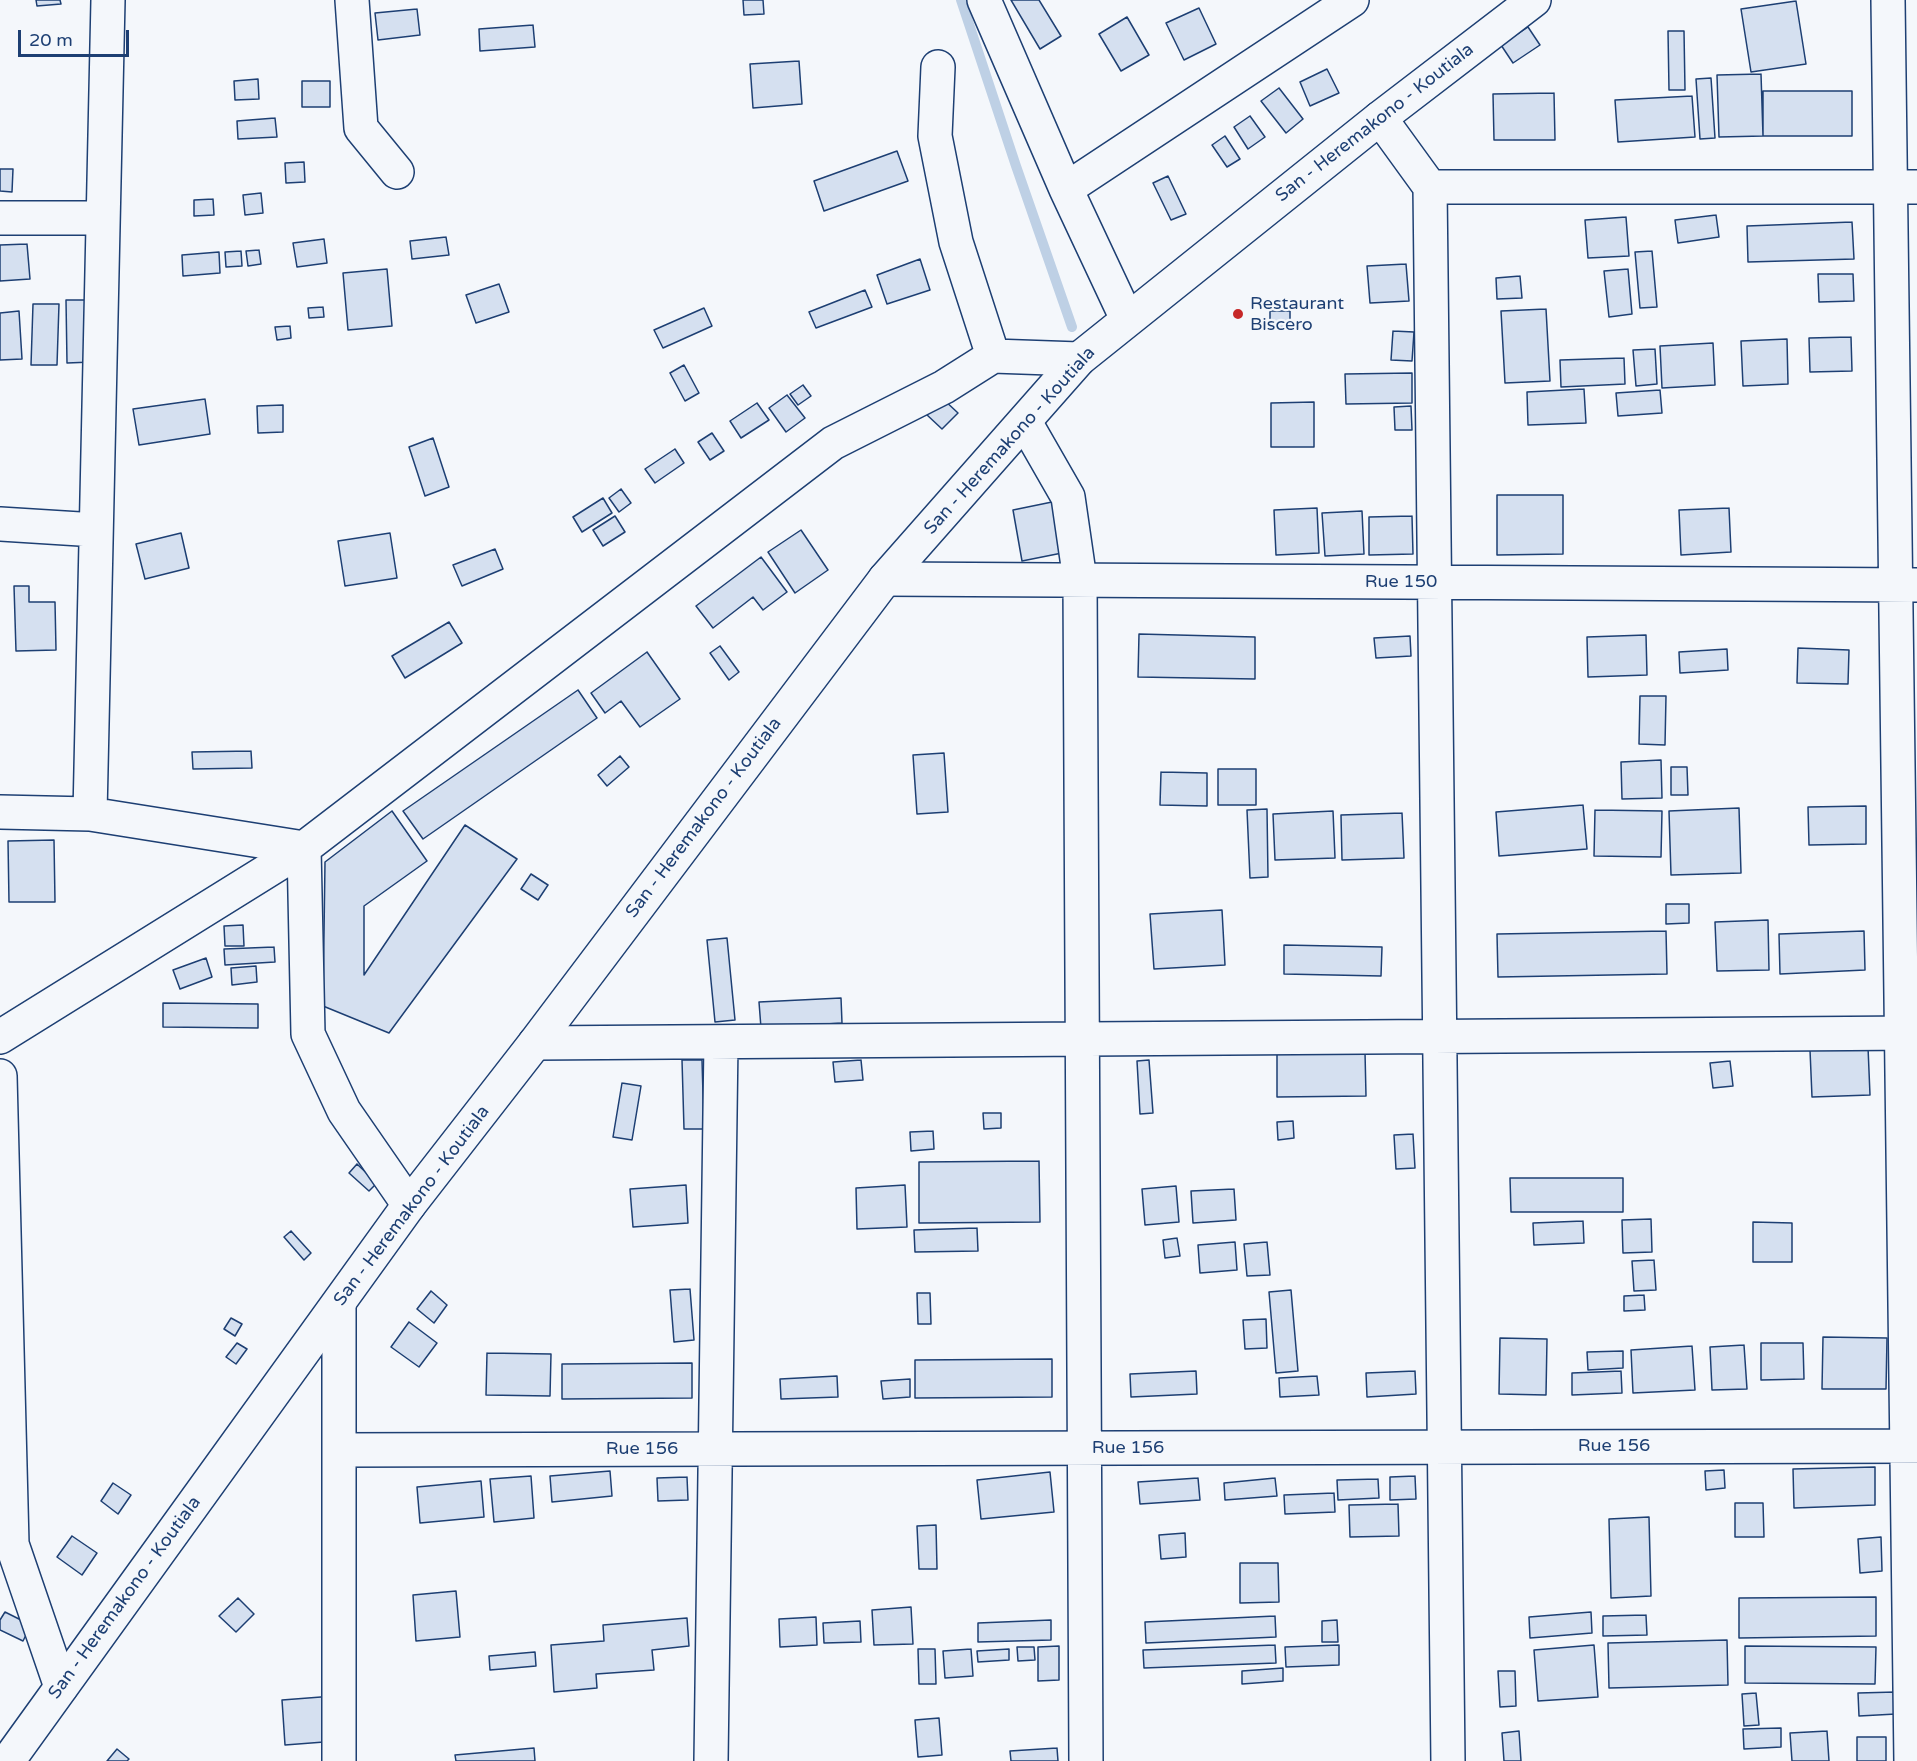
<!DOCTYPE html>
<html>
<head>
<meta charset="utf-8">
<style>
	body { margin:0 }
	#map { position:relative; width:1917px; height:1761px; overflow:hidden; background:#f4f7fb; font-family:"Varela Round",sans-serif }
	canvas { display:block }
	.scale { position:absolute; left:18px; top:30px; width:111px; height:27px; box-sizing:border-box; border:3px solid #1d3f73; border-top:0; padding-left:8px; font-size:18px; line-height:21px; white-space:nowrap; color:#1d3f73; -webkit-text-stroke:4px #f4f7fb; paint-order:stroke }
</style>
</head>
<body>
<div id="map">
<canvas width="1917" height="1761"></canvas>
<div class="scale">20 m</div>
</div>
<script>
const c = document.querySelector('canvas').getContext('2d');
c.lineJoin = 'round';
function toPath(rows) {
  const path = new Path2D();
  for (const r of rows) {
    path.moveTo(r[0], r[1]);
    for (let i = 2; i < r.length; i += 2) path.lineTo(r[i], r[i + 1]);
  }
  return path;
}
function trace(path, color, width, dash) {
  c.strokeStyle = color;
  c.lineWidth = width;
  c.lineCap = dash ? 'butt' : 'round';
  c.setLineDash(dash || []);
  c.stroke(path);
}
function fill(path, color) {
  c.fillStyle = color;
  c.fill(path, 'evenodd');
}
function write(font, color, halo, rows, align = 'center') {
  c.font = font + ' "Varela Round",sans-serif';
  c.lineWidth = 4.5;
  c.setLineDash([]);
  c.textBaseline = 'middle';
  c.strokeStyle = halo;
  c.fillStyle = color;
  for (const [text, x, y, turn = 0] of rows) {
    c.save();
    c.translate(x, y);
    c.rotate((+turn || 0) * Math.PI / 180);
    c.textAlign = isNaN(turn) ? turn : align;
    if (halo) c.strokeText(text, 0, 0);
    c.fillText(text, 0, 0);
    c.restore();
  }
}
const stream = toPath([
	[961,0,1016,166,1072,327]
]);
const building = toPath([
	[36,0,60,0,61,4,37,6,36,0],
	[743,0,763,0,764,14,744,15,743,0],
	[1011,0,1039,0,1061,36,1040,49,1011,0],
	[1796,1,1806,64,1751,72,1741,9,1796,1],
	[1199,8,1216,44,1184,60,1166,23,1199,8],
	[417,9,420,35,378,40,375,13,417,9],
	[1127,17,1149,55,1121,71,1099,34,1127,17],
	[533,25,535,47,480,51,479,29,533,25],
	[1528,27,1540,45,1513,63,1501,45,1528,27],
	[1668,31,1684,31,1685,90,1669,90,1668,31],
	[799,61,802,104,753,108,750,64,799,61],
	[1327,69,1339,93,1310,106,1300,82,1327,69],
	[1761,74,1763,136,1719,137,1717,75,1761,74],
	[1711,78,1715,138,1700,139,1696,79,1711,78],
	[258,79,259,99,235,100,234,81,258,79],
	[302,81,330,81,330,107,302,107,302,81],
	[1279,88,1303,119,1286,133,1261,101,1279,88],
	[1763,91,1852,91,1852,136,1763,136,1763,91],
	[1554,93,1555,140,1494,140,1493,94,1554,93],
	[1692,96,1695,137,1618,142,1615,100,1692,96],
	[1250,116,1265,137,1248,149,1234,127,1250,116],
	[275,118,277,137,238,139,237,121,275,118],
	[1225,136,1240,159,1227,167,1212,145,1225,136],
	[897,151,908,181,824,211,814,181,897,151],
	[304,162,305,182,286,183,285,163,304,162],
	[0,169,13,169,12,192,0,191,0,169],
	[1168,176,1186,214,1171,220,1153,183,1168,176],
	[261,193,263,213,245,215,243,195,261,193],
	[213,199,214,215,194,216,194,200,213,199],
	[1716,215,1719,237,1678,243,1675,220,1716,215],
	[1626,217,1629,256,1588,258,1585,220,1626,217],
	[1852,222,1854,259,1748,262,1747,226,1852,222],
	[446,237,449,255,412,259,410,241,446,237],
	[324,239,327,263,297,267,293,243,324,239],
	[27,244,30,279,0,281,0,245,27,244],
	[259,250,261,264,248,266,246,251,259,250],
	[241,251,242,266,226,267,225,252,241,251],
	[1652,251,1657,307,1640,308,1635,252,1652,251],
	[219,252,220,273,183,276,182,255,219,252],
	[920,259,930,290,887,304,877,275,920,259],
	[1406,264,1409,301,1370,303,1367,266,1406,264],
	[387,269,392,326,348,330,343,273,387,269],
	[1628,269,1632,314,1609,317,1604,271,1628,269],
	[1818,274,1853,274,1854,301,1819,302,1818,274],
	[1520,276,1522,298,1497,299,1496,278,1520,276],
	[499,284,509,312,476,323,466,295,499,284],
	[865,290,872,307,816,328,809,312,865,290],
	[66,300,90,300,92,362,67,363,66,300],
	[33,304,59,304,57,365,31,365,33,304],
	[323,307,324,317,309,318,308,308,323,307],
	[704,308,712,326,663,348,654,330,704,308],
	[1546,309,1550,381,1505,383,1501,311,1546,309],
	[19,311,22,359,0,360,0,313,19,311],
	[1270,311,1290,311,1290,327,1270,327,1270,311],
	[290,326,291,338,277,340,275,327,290,326],
	[1393,331,1414,332,1412,361,1391,360,1393,331],
	[1851,337,1852,371,1810,372,1809,338,1851,337],
	[1787,339,1788,384,1743,386,1741,341,1787,339],
	[1713,343,1715,385,1662,388,1660,346,1713,343],
	[1655,349,1657,384,1636,386,1633,350,1655,349],
	[1624,358,1625,384,1561,387,1560,360,1624,358],
	[684,365,699,393,685,401,670,373,684,365],
	[1412,373,1412,403,1346,404,1345,374,1412,373],
	[803,385,811,396,798,405,790,394,803,385],
	[1584,389,1586,423,1528,425,1527,392,1584,389],
	[1660,390,1662,413,1618,416,1616,393,1660,390],
	[787,395,805,418,786,432,769,408,787,395],
	[942,398,958,413,942,429,926,414,942,398],
	[205,399,210,434,139,445,133,409,205,399],
	[1314,402,1314,447,1271,447,1271,403,1314,402],
	[757,403,769,420,741,438,730,421,757,403],
	[283,405,283,432,258,433,257,406,283,405],
	[1411,406,1412,430,1395,430,1394,407,1411,406],
	[712,433,724,451,710,460,698,442,712,433],
	[433,438,449,487,425,496,409,447,433,438],
	[675,449,684,463,655,483,645,469,675,449],
	[621,489,631,503,619,512,609,498,621,489],
	[1497,495,1563,495,1563,554,1497,555,1497,495],
	[603,498,612,513,582,532,573,517,603,498],
	[1052,502,1062,553,1022,561,1013,510,1052,502],
	[1317,508,1319,553,1276,555,1274,510,1317,508],
	[1729,508,1731,552,1681,555,1679,510,1729,508],
	[1362,511,1364,554,1325,556,1322,513,1362,511],
	[615,516,625,532,603,546,593,530,615,516],
	[1412,516,1413,554,1369,555,1369,517,1412,516],
	[801,530,828,570,795,593,768,552,801,530],
	[181,533,189,568,145,579,136,544,181,533],
	[390,533,397,578,345,586,338,541,390,533],
	[495,549,503,569,462,586,453,565,495,549],
	[761,557,787,592,763,610,753,597,713,628,696,606,761,557],
	[14,586,29,586,29,602,55,602,56,650,16,651,14,586],
	[449,622,462,643,405,678,392,656,449,622],
	[1139,634,1255,637,1255,679,1138,677,1139,634],
	[1646,635,1647,675,1588,677,1587,637,1646,635],
	[1410,636,1411,656,1376,658,1374,638,1410,636],
	[720,646,739,672,729,680,710,653,720,646],
	[1798,648,1849,650,1848,684,1797,683,1798,648],
	[1727,649,1728,670,1680,673,1679,652,1727,649],
	[647,652,680,699,640,727,621,701,605,713,591,693,647,652],
	[578,690,597,718,423,839,403,811,578,690],
	[1640,696,1666,696,1665,745,1639,744,1640,696],
	[251,751,252,768,193,769,192,752,251,751],
	[944,753,948,812,917,814,913,755,944,753],
	[620,756,629,767,607,786,598,775,620,756],
	[1661,760,1662,798,1622,799,1621,762,1661,760],
	[1671,767,1687,767,1688,795,1671,795,1671,767],
	[1218,769,1256,769,1256,805,1218,805,1218,769],
	[1161,772,1207,773,1207,806,1160,805,1161,772],
	[1583,805,1587,849,1499,856,1496,812,1583,805],
	[1866,806,1866,844,1809,845,1808,807,1866,806],
	[1739,808,1741,873,1671,875,1669,811,1739,808],
	[1267,809,1268,877,1250,878,1247,810,1267,809],
	[1595,810,1662,811,1661,857,1594,856,1595,810],
	[392,811,427,861,364,906,364,975,465,825,517,859,389,1033,323,1006,325,862,392,811],
	[1333,811,1335,858,1275,860,1273,814,1333,811],
	[1402,813,1404,858,1342,860,1341,815,1402,813],
	[54,840,55,902,9,902,8,841,54,840],
	[531,874,548,885,538,900,521,889,531,874],
	[1666,904,1689,904,1689,923,1666,924,1666,904],
	[1222,910,1225,965,1154,969,1150,914,1222,910],
	[1768,920,1769,970,1717,971,1715,922,1768,920],
	[243,925,244,946,225,946,224,926,243,925],
	[1666,931,1667,974,1498,977,1497,934,1666,931],
	[1864,931,1865,970,1780,974,1779,934,1864,931],
	[727,938,735,1020,715,1022,707,940,727,938],
	[1284,945,1382,947,1381,976,1284,974,1284,945],
	[274,947,275,962,225,965,224,949,274,947],
	[206,958,212,977,180,989,173,970,206,958],
	[256,966,257,982,232,985,231,968,256,966],
	[841,998,842,1023,761,1028,759,1002,841,998],
	[163,1003,258,1004,258,1028,163,1027,163,1003],
	[1868,1047,1870,1095,1812,1097,1810,1050,1868,1047],
	[1365,1052,1366,1096,1277,1097,1277,1053,1365,1052],
	[682,1060,702,1060,704,1129,684,1129,682,1060],
	[861,1060,863,1080,835,1082,833,1062,861,1060],
	[1149,1060,1153,1113,1140,1114,1137,1061,1149,1060],
	[1730,1061,1733,1086,1713,1088,1710,1063,1730,1061],
	[622,1083,641,1086,632,1140,613,1137,622,1083],
	[983,1113,1001,1113,1001,1128,984,1129,983,1113],
	[1293,1121,1294,1138,1278,1140,1277,1122,1293,1121],
	[933,1131,934,1149,911,1151,910,1132,933,1131],
	[1413,1134,1415,1168,1396,1169,1394,1135,1413,1134],
	[1039,1161,1040,1222,919,1223,919,1162,1039,1161],
	[357,1164,377,1183,369,1191,349,1173,357,1164],
	[1510,1178,1623,1178,1623,1212,1511,1212,1510,1178],
	[686,1185,688,1223,633,1227,630,1189,686,1185],
	[905,1185,907,1227,857,1229,856,1188,905,1185],
	[1176,1186,1179,1222,1145,1225,1142,1189,1176,1186],
	[1234,1189,1236,1220,1193,1223,1191,1191,1234,1189],
	[1651,1219,1652,1252,1623,1253,1622,1220,1651,1219],
	[1583,1221,1584,1243,1534,1245,1533,1223,1583,1221],
	[1753,1222,1792,1223,1792,1262,1753,1262,1753,1222],
	[977,1228,978,1251,915,1252,914,1230,977,1228],
	[291,1231,311,1253,304,1260,284,1237,291,1231],
	[1177,1238,1180,1256,1165,1258,1163,1240,1177,1238],
	[1235,1242,1237,1270,1200,1273,1198,1245,1235,1242],
	[1267,1242,1270,1275,1247,1276,1244,1244,1267,1242],
	[1654,1260,1656,1290,1634,1291,1632,1261,1654,1260],
	[690,1289,694,1340,674,1342,670,1290,690,1289],
	[1291,1290,1298,1371,1276,1373,1269,1292,1291,1290],
	[431,1291,447,1305,434,1323,417,1309,431,1291],
	[917,1293,930,1293,931,1324,918,1324,917,1293],
	[1644,1295,1645,1310,1624,1311,1624,1296,1644,1295],
	[231,1318,242,1324,235,1336,224,1329,231,1318],
	[1266,1319,1267,1348,1245,1349,1243,1320,1266,1319],
	[409,1322,437,1343,419,1367,391,1347,409,1322],
	[1823,1337,1887,1338,1886,1389,1822,1389,1823,1337],
	[1500,1338,1547,1339,1546,1395,1499,1394,1500,1338],
	[237,1343,247,1349,236,1364,226,1357,237,1343],
	[1761,1343,1803,1343,1804,1379,1761,1380,1761,1343],
	[1744,1345,1747,1389,1712,1390,1710,1347,1744,1345],
	[1692,1346,1695,1390,1633,1393,1631,1350,1692,1346],
	[1623,1351,1623,1368,1588,1370,1587,1352,1623,1351],
	[487,1353,551,1354,550,1396,486,1395,487,1353],
	[1052,1359,1052,1397,915,1398,915,1360,1052,1359],
	[692,1363,692,1398,562,1399,562,1364,692,1363],
	[1196,1371,1197,1394,1131,1397,1130,1374,1196,1371],
	[1415,1371,1416,1394,1367,1397,1366,1373,1415,1371],
	[1621,1371,1622,1393,1572,1395,1572,1373,1621,1371],
	[837,1376,838,1397,781,1399,780,1379,837,1376],
	[1317,1376,1319,1395,1280,1397,1279,1378,1317,1376],
	[910,1379,910,1397,883,1399,881,1381,910,1379],
	[1875,1467,1875,1505,1794,1508,1793,1469,1875,1467],
	[1724,1470,1725,1488,1706,1490,1705,1471,1724,1470],
	[610,1471,612,1496,552,1502,550,1476,610,1471],
	[1050,1472,1054,1512,981,1519,977,1480,1050,1472],
	[531,1476,534,1518,494,1522,490,1479,531,1476],
	[1415,1476,1416,1499,1390,1500,1390,1477,1415,1476],
	[687,1477,688,1500,658,1501,657,1478,687,1477],
	[1198,1478,1200,1500,1140,1504,1138,1482,1198,1478],
	[1275,1478,1277,1496,1225,1500,1224,1483,1275,1478],
	[1378,1479,1379,1498,1338,1500,1337,1480,1378,1479],
	[481,1481,484,1517,420,1523,417,1487,481,1481],
	[113,1483,131,1495,118,1514,101,1501,113,1483],
	[1334,1493,1335,1512,1285,1514,1284,1495,1334,1493],
	[1735,1503,1763,1503,1764,1537,1735,1537,1735,1503],
	[1398,1504,1399,1536,1350,1537,1349,1505,1398,1504],
	[1649,1517,1651,1596,1611,1598,1609,1519,1649,1517],
	[936,1525,937,1569,919,1569,917,1526,936,1525],
	[1185,1533,1186,1557,1161,1559,1159,1535,1185,1533],
	[72,1536,97,1553,82,1575,57,1557,72,1536],
	[1881,1537,1882,1571,1860,1573,1858,1539,1881,1537],
	[1240,1563,1278,1563,1279,1602,1240,1603,1240,1563],
	[456,1591,460,1637,416,1641,413,1595,456,1591],
	[1876,1597,1876,1636,1739,1638,1739,1598,1876,1597],
	[238,1598,254,1614,236,1632,219,1616,238,1598],
	[911,1607,913,1644,874,1645,872,1610,911,1607],
	[5,1612,31,1625,23,1641,0,1630,0,1620,5,1612],
	[1591,1612,1592,1633,1530,1638,1529,1617,1591,1612],
	[1646,1615,1647,1635,1603,1636,1603,1616,1646,1615],
	[1275,1616,1276,1637,1146,1643,1145,1622,1275,1616],
	[816,1617,817,1645,780,1647,779,1619,816,1617],
	[687,1618,689,1646,652,1650,654,1670,596,1674,597,1688,554,1692,551,1645,604,1641,603,1625,687,1618],
	[1051,1620,1051,1640,978,1642,978,1623,1051,1620],
	[1337,1620,1338,1642,1322,1642,1322,1621,1337,1620],
	[860,1621,861,1642,824,1643,823,1623,860,1621],
	[1727,1640,1728,1685,1609,1688,1608,1643,1727,1640],
	[1275,1645,1276,1663,1144,1668,1143,1650,1275,1645],
	[1339,1645,1339,1665,1286,1667,1285,1647,1339,1645],
	[1594,1645,1598,1697,1538,1701,1534,1650,1594,1645],
	[1059,1646,1059,1680,1038,1681,1038,1647,1059,1646],
	[1745,1646,1876,1647,1875,1684,1745,1683,1745,1646],
	[1017,1647,1034,1647,1035,1660,1018,1661,1017,1647],
	[918,1649,935,1649,936,1684,919,1684,918,1649],
	[971,1649,973,1676,945,1678,943,1651,971,1649],
	[1009,1649,1009,1660,978,1662,977,1651,1009,1649],
	[535,1652,536,1666,490,1670,489,1656,535,1652],
	[1283,1668,1283,1681,1242,1684,1242,1671,1283,1668],
	[1498,1671,1515,1671,1516,1706,1500,1707,1498,1671],
	[1896,1692,1896,1714,1859,1716,1858,1693,1896,1692],
	[1756,1693,1759,1725,1744,1726,1742,1694,1756,1693],
	[334,1696,337,1741,285,1745,282,1700,334,1696],
	[939,1718,942,1755,918,1757,915,1720,939,1718],
	[1781,1728,1781,1747,1744,1749,1743,1729,1781,1728],
	[1519,1731,1521,1761,1504,1761,1502,1733,1519,1731],
	[1827,1731,1829,1761,1792,1761,1790,1733,1827,1731],
	[1857,1737,1886,1737,1886,1761,1857,1761,1857,1737],
	[534,1748,535,1761,456,1761,455,1755,534,1748],
	[1057,1748,1058,1761,1011,1761,1010,1751,1057,1748],
	[117,1749,129,1759,127,1761,107,1761,117,1749]
]);
const minor = toPath([
	[352,0,361,128,397,172],
	[984,0,1066,189,1127,319],
	[1888,0,1911,1761],
	[938,67,935,136,956,242,993,356],
	[1380,118,1430,187,1448,1761],
	[1430,187,1917,187],
	[1066,189,1352,0],
	[0,218,103,218],
	[1025,422,1068,497,1080,580,1086,1761],
	[0,524,96,530],
	[885,579,1917,585],
	[0,812,90,814,304,848,308,1034,344,1111,409,1205],
	[90,814,108,0],
	[0,1037,304,848,833,443,944,387,993,356,1079,359],
	[535,1043,1917,1033],
	[0,1076,12,1544,61,1687],
	[339,1450,1917,1446],
	[339,1761,339,1304],
	[711,1761,721,1042]
]);
const major = toPath([
	[8,1761,409,1205,535,1043,885,579,1079,359,1380,118,1534,0]
]);
const markers = [
	[1238,314,6,"#c62828"]
];
const streetNames = [
	["San - Heremakono - Koutiala",1375,123,-38],
	["San - Heremakono - Koutiala",1010,441,-48],
	["Rue 150",1401,582],
	["San - Heremakono - Koutiala",704,818,-53],
	["San - Heremakono - Koutiala",412,1206,-53],
	["Rue 156",1614,1446],
	["Rue 156",1128,1448],
	["Rue 156",642,1449],
	["San - Heremakono - Koutiala",125,1598,-54]
];
const poiNames = [
	["Restaurant",1250,304],
	["Biscero",1250,325]
];
trace(stream, '#bed0e5', 10);
fill(building, '#d5e0f0');
trace(building, '#1d3f73', 1.5);
trace(minor, '#1d3f73', 36);
trace(major, '#1d3f73', 36);
trace(minor, '#f4f7fb', 33);
trace(major, '#f4f7fb', 33);
for (const [x, y, r, color] of markers) {
  const dot = new Path2D();
  dot.arc(x, y, r, 0, 2 * Math.PI);
  c.fillStyle = color;
  c.fill(dot);
  trace(dot, '#f4f7fb', 2);
}
write('18px', '#1d3f73', '#f4f7fb', streetNames);
write('18px', '#1d3f73', '#f4f7fb', poiNames, 'left');
</script>
</body>
</html>
